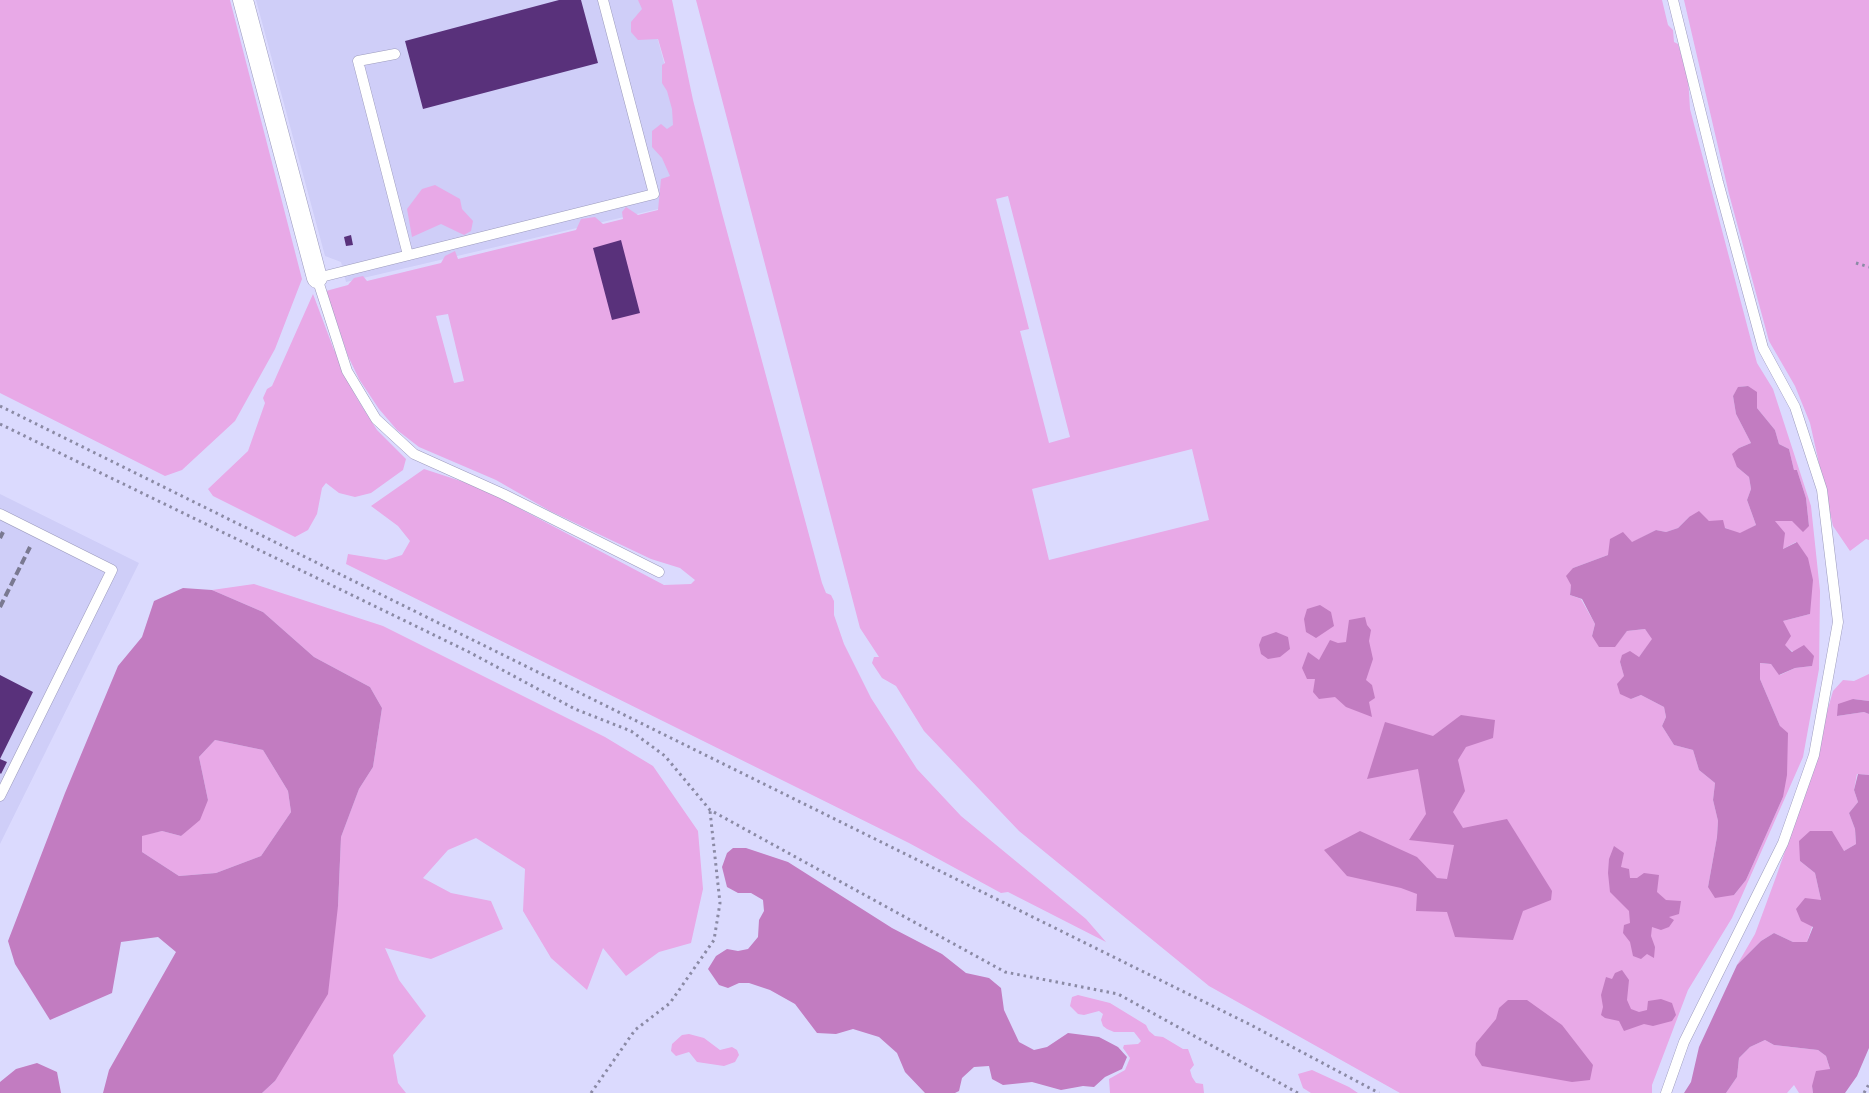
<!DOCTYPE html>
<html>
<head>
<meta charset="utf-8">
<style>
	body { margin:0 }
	canvas { display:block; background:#dbdafe }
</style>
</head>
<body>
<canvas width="1869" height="1093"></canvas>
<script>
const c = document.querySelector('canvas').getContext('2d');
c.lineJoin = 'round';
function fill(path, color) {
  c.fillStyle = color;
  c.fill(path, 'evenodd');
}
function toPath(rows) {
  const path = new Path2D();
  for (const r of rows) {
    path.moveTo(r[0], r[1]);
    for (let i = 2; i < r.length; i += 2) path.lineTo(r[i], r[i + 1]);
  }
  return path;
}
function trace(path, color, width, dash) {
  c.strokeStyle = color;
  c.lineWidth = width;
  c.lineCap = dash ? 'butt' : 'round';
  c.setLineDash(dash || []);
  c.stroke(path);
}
const built = toPath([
	[256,0,647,0,701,199,346,282,341,262,325,256],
	[0,494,139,563,0,844]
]);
const green = toPath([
	[0,0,230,0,302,279,275,349,235,421,182,470,165,476,0,393],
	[638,0,672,0,693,100,722,213,822,583,826,593,831,595,834,601,834,615,844,644,871,698,917,769,961,816,1086,919,1106,942,1008,892,1001,893,909,843,346,564,348,554,386,560,402,555,410,541,398,526,371,506,424,469,479,487,664,585,691,584,695,580,680,568,651,559,550,511,496,480,419,447,397,430,379,409,359,379,348,356,326,291,348,285,354,278,363,276,367,281,441,263,445,256,455,251,458,259,576,230,581,219,595,217,603,224,623,219,622,212,626,207,638,215,658,210,661,179,670,176,662,158,652,147,652,131,661,124,667,129,673,125,672,109,667,91,662,83,662,65,665,63,658,39,638,40,631,32,631,22,642,9],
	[448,314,464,381,454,383,436,316],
	[696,0,1662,0,1668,25,1673,30,1674,42,1678,44,1688,76,1690,109,1757,363,1773,389,1811,506,1820,591,1819,669,1803,757,1732,918,1688,990,1652,1085,1652,1093,1400,1093,1209,986,1019,831,924,731,896,686,882,678,872,663,874,657,879,657,860,628],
	[1008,196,1070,437,1049,443,1020,331,1029,329,996,199],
	[1748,386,1757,408,1775,430,1779,444,1789,449,1794,470,1797,470,1806,498,1809,526,1792,521,1775,521,1783,549,1796,542,1810,601,1810,614,1783,621,1784,645,1812,666,1795,668,1780,675,1771,664,1759,663,1760,679,1780,726,1783,797,1746,880,1734,895,1708,887,1717,837,1718,821,1713,800,1715,783,1699,770,1693,750,1674,745,1662,726,1666,717,1664,707,1641,695,1631,699,1620,662,1639,657,1653,639,1645,629,1627,631,1615,646,1592,636,1595,624,1581,599,1570,595,1573,568,1608,555,1656,530,1666,532,1678,528,1689,517,1709,521,1740,534,1756,525,1747,500,1751,489,1749,477,1737,467,1739,448,1751,443,1736,414,1733,396,1739,387],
	[1192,449,1209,520,1049,560,1032,489],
	[1684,0,1869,0,1869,540,1866,539,1850,551,1833,526,1810,423,1795,386,1769,341,1729,194],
	[435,185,460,199,462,209,473,221,471,231,464,235,441,224,412,237,407,209,422,189],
	[313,294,334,350,339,353,352,384,351,387,358,400,377,430,406,459,403,470,371,493,355,497,339,493,326,483,322,488,317,514,308,530,295,537,213,496,208,489,248,451,265,403,263,398,267,389,272,386],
	[254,584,383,626,605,737,653,766,698,831,703,889,691,943,659,952,626,976,603,948,587,990,551,958,523,911,525,869,476,838,448,850,423,878,451,893,491,901,503,929,431,959,385,948,399,980,426,1016,393,1055,398,1083,406,1093,262,1093,275,1081,338,906,341,837,359,789,373,767,382,708,370,687,314,657,263,612,212,590],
	[1869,674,1869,701,1853,699,1837,716,1864,712,1869,714,1869,775,1857,774,1854,790,1858,802,1849,813,1855,829,1856,844,1844,851,1800,861,1815,873,1821,900,1807,942,1793,942,1774,933,1761,941,1737,965,1755,934,1776,877,1796,820,1833,691,1843,680,1854,681],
	[215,740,263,750,288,791,291,812,261,856,216,873,179,876,142,852,142,835,162,831,181,836,208,800,199,757],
	[1078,995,1110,1003,1146,1025,1149,1031,1155,1036,1163,1037,1183,1049,1188,1049,1194,1065,1190,1070,1192,1077,1196,1083,1203,1084,1204,1093,1110,1093,1109,1079,1125,1070,1130,1058,1123,1048,1124,1045,1138,1044,1141,1041,1134,1032,1114,1032,1107,1029,1103,1026,1101,1020,1103,1014,1099,1011,1084,1015,1078,1014,1070,1006,1072,997],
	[689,1034,704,1038,720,1050,732,1047,737,1050,739,1055,735,1062,724,1066,697,1062,689,1052,676,1056,671,1051,672,1044,682,1035],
	[1765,1040,1774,1045,1818,1050,1826,1056,1830,1069,1812,1086,1813,1093,1799,1093,1794,1085,1787,1093,1726,1093,1737,1077,1739,1058,1750,1047],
	[1312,1070,1349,1087,1358,1093,1311,1093,1303,1088,1298,1074]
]);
const forest = toPath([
	[1748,386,1757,392,1757,408,1775,430,1779,444,1789,449,1794,470,1797,470,1806,498,1809,526,1803,532,1792,521,1775,521,1785,533,1783,549,1797,542,1808,558,1813,580,1810,614,1783,621,1791,636,1785,645,1792,652,1804,645,1814,656,1812,666,1795,668,1779,675,1771,664,1760,663,1760,679,1780,726,1788,733,1787,775,1783,797,1746,880,1734,895,1715,898,1708,887,1717,837,1718,821,1713,800,1715,783,1699,770,1693,750,1674,745,1662,726,1666,717,1664,707,1641,695,1631,699,1620,694,1617,684,1624,676,1620,662,1622,655,1630,651,1639,657,1652,639,1645,629,1627,631,1615,647,1599,647,1592,636,1595,624,1582,599,1570,595,1571,585,1566,576,1573,568,1608,555,1610,539,1623,532,1632,542,1656,530,1666,532,1678,528,1689,517,1699,511,1709,521,1723,520,1725,528,1740,533,1756,525,1747,500,1751,489,1749,477,1737,467,1732,454,1739,448,1751,443,1736,414,1733,396,1738,387],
	[183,588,212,590,263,612,314,657,370,687,382,708,373,767,359,789,341,837,338,906,328,994,275,1081,262,1093,103,1093,109,1070,176,952,158,937,121,942,112,993,50,1020,15,964,8,941,65,793,118,666,142,637,154,601],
	[215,740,263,750,288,791,291,812,261,856,216,873,179,876,142,852,142,836,162,831,181,836,200,820,208,800,199,757],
	[1320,605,1331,612,1334,626,1316,638,1306,632,1304,619,1307,609],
	[1365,617,1367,625,1371,630,1369,641,1373,659,1366,680,1372,685,1375,698,1369,702,1372,717,1346,707,1335,697,1319,699,1313,692,1315,679,1307,679,1302,668,1308,652,1319,660,1330,640,1338,643,1346,642,1349,620],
	[1276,632,1288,637,1290,649,1280,657,1268,659,1261,654,1259,645,1262,637],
	[1853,699,1869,701,1869,714,1864,712,1837,716,1838,704],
	[1461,715,1495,720,1493,738,1466,747,1458,760,1465,791,1453,812,1463,828,1507,819,1552,891,1551,900,1523,911,1513,940,1455,937,1447,912,1416,911,1417,894,1401,888,1347,876,1324,850,1360,831,1417,857,1437,878,1447,879,1454,845,1409,840,1426,814,1418,769,1367,779,1385,722,1433,736],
	[1858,774,1869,775,1869,1048,1857,1076,1845,1093,1813,1093,1812,1086,1816,1071,1830,1069,1826,1056,1818,1050,1774,1045,1765,1040,1750,1047,1739,1058,1737,1077,1726,1093,1684,1093,1691,1082,1699,1047,1737,965,1761,941,1774,933,1793,942,1807,942,1813,927,1801,921,1796,909,1805,898,1821,900,1815,873,1800,861,1799,841,1810,831,1832,831,1844,851,1856,844,1855,829,1849,813,1858,802,1854,790],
	[1614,846,1624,853,1621,867,1629,869,1630,878,1637,878,1644,873,1659,875,1657,892,1666,900,1681,901,1679,914,1669,917,1674,920,1669,927,1661,930,1652,927,1651,936,1655,947,1654,958,1647,954,1641,959,1633,956,1630,942,1623,933,1624,925,1630,923,1629,911,1610,892,1608,873,1609,859],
	[733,848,746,848,788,862,892,928,942,954,966,973,989,978,1001,988,1004,1010,1019,1042,1034,1050,1047,1047,1068,1033,1099,1037,1118,1047,1127,1057,1122,1069,1105,1077,1094,1087,1083,1086,1061,1090,1032,1082,1003,1085,992,1079,989,1066,974,1067,962,1078,959,1091,955,1093,925,1093,905,1072,897,1053,879,1037,853,1029,836,1034,817,1033,795,1004,770,990,749,983,739,983,728,988,719,985,708,969,716,956,727,949,738,951,748,949,758,937,759,920,764,911,763,900,751,893,738,893,727,887,722,867,727,853],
	[1622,970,1629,980,1627,1000,1631,1009,1639,1012,1647,1010,1648,1001,1661,999,1672,1003,1676,1015,1672,1021,1653,1026,1644,1024,1624,1031,1619,1021,1605,1018,1601,1015,1603,1007,1601,995,1606,977,1612,979,1615,973],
	[1508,1000,1527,1000,1562,1025,1593,1065,1590,1080,1572,1082,1482,1066,1475,1055,1476,1043,1496,1019,1499,1008],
	[37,1063,57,1072,61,1093,0,1093,0,1082,16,1069]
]);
const building = toPath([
	[559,0,581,0,598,63,423,109,405,41],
	[351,235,353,245,346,246,344,237],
	[621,240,640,313,612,320,593,248],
	[0,675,33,692,0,759],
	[0,759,7,762,1,774,0,773]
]);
const path = toPath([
	[1856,263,1869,267],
	[0,406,1251,1025,1379,1093],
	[0,424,469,652,575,709,631,731,665,756,710,810,1005,972,1118,994,1298,1093],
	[591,1093,635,1030,670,1003,714,940,720,903,710,811],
	[1864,1093,1869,1084]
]);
const service = toPath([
	[603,0,654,194,317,278,347,371,376,419,414,454,503,494,659,572],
	[395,54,358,61,408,255],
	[0,514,112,570,0,796],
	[1666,1093,1684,1042,1783,843,1814,755,1838,622,1822,490,1795,407,1763,348,1718,182,1673,0]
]);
const minor = toPath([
	[243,0,317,278]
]);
const rail = toPath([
	[0,538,3,532],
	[0,607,30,547]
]);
fill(built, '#cfcef8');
fill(green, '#e8a9e7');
fill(forest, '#c27cc1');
fill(building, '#59317b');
trace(service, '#9d9cbd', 11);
trace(minor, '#9d9cbd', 21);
trace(path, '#8b8aa5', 3, [2.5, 4]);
trace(service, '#fff', 10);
trace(minor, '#fff', 20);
trace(rail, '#7a7991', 4, [8, 4]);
</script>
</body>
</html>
